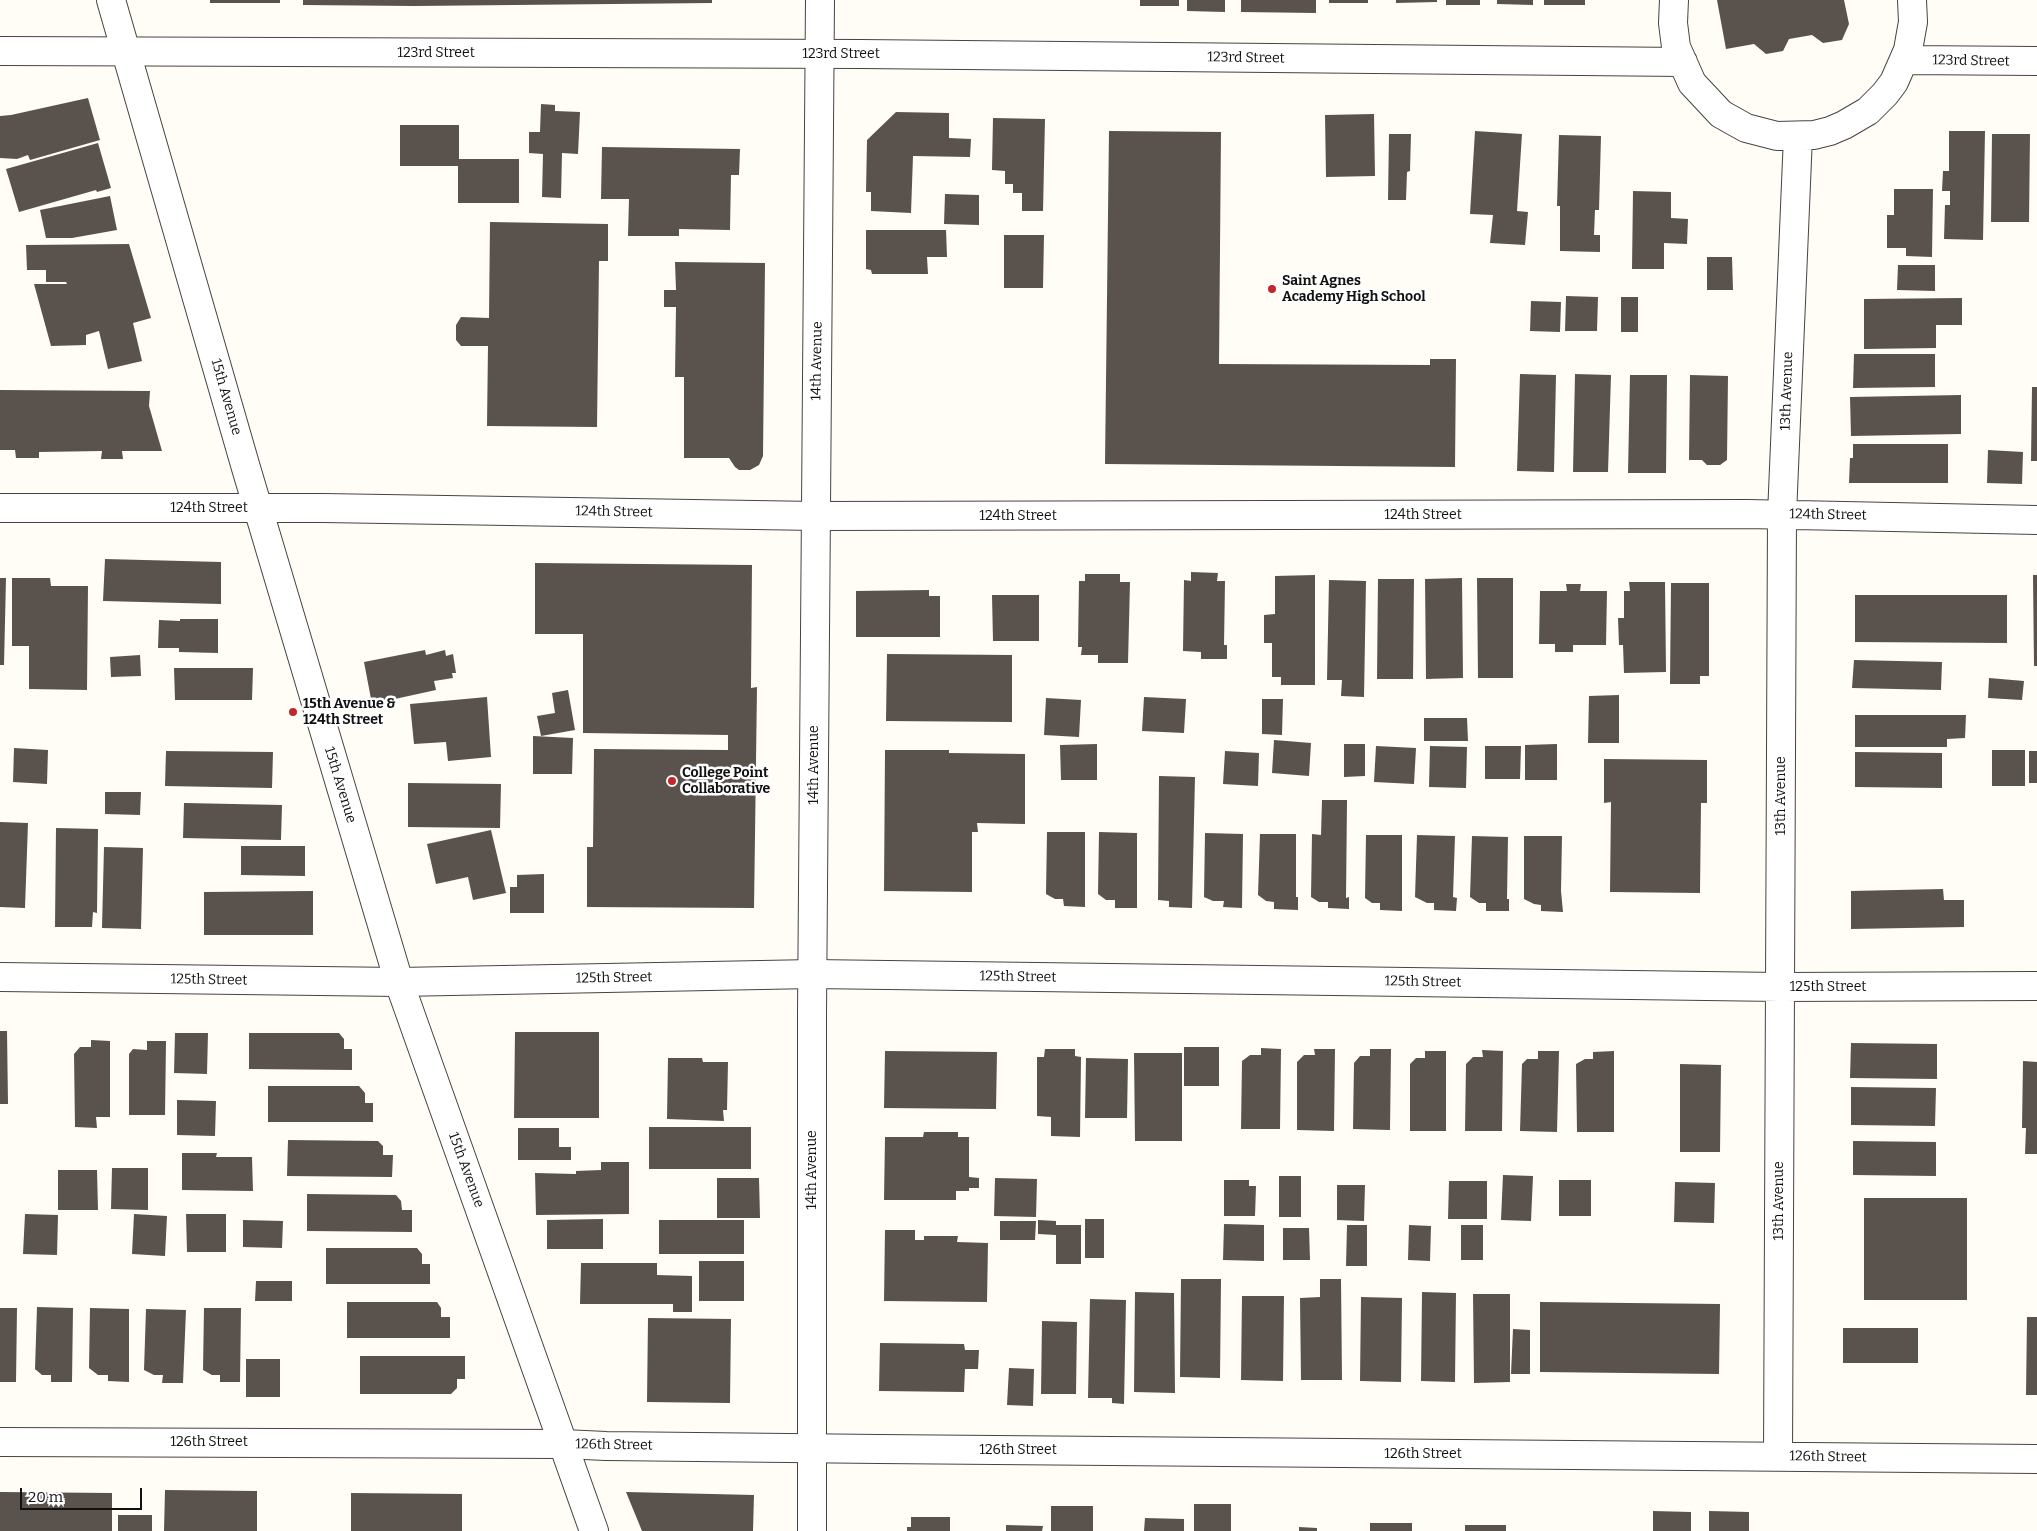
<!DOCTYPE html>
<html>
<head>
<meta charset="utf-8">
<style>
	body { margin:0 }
	#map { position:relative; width:2037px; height:1531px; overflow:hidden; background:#fffdf5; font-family:Bitter,serif }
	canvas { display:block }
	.scale { position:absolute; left:20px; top:1488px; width:122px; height:22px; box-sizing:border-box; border:2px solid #111; border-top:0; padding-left:6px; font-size:15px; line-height:18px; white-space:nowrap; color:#111; -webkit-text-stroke:4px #fff; paint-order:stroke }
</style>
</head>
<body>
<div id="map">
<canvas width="2037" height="1531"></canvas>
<div class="scale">20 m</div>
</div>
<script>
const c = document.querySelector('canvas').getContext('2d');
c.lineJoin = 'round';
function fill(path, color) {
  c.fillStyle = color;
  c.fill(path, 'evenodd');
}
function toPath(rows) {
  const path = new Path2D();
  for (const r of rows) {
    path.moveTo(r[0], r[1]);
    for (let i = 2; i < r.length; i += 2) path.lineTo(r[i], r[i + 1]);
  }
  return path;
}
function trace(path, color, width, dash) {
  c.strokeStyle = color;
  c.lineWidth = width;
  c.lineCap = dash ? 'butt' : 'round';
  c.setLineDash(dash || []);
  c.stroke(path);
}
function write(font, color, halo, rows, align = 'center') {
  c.font = font + ' Bitter,serif';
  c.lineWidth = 5;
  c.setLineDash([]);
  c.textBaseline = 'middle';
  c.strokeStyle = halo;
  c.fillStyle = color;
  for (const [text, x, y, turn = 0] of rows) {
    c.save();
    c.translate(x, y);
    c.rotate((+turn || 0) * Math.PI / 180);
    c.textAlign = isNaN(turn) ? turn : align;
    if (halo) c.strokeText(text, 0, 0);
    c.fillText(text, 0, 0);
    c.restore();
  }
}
const building = toPath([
	[210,0,280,0,280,3,210,3],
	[303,0,712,0,712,3,414,6,303,5],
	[1140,0,1179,0,1179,6,1140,6],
	[1187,0,1225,0,1225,12,1187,11],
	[1241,0,1316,0,1316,13,1241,12],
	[1329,0,1368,0,1368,3,1329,3],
	[1396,0,1437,0,1437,2,1396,3],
	[1446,0,1480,0,1480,5,1446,5],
	[1497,0,1533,0,1533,5,1497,4],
	[1544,0,1585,0,1585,5,1544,5],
	[1717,0,1844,0,1849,24,1842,40,1823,43,1812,35,1789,39,1783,51,1766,54,1754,44,1726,49],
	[88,98,100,140,30,160,28,155,17,159,0,158,0,116,11,115],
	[541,104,555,105,555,111,580,112,578,154,562,153,561,198,542,197,543,154,529,153,529,132,540,132],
	[896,112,949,113,949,138,971,139,970,157,913,156,911,213,871,211,871,192,866,192,867,140],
	[1374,114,1375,176,1326,177,1325,115],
	[993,118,1045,119,1043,211,1022,211,1022,193,1013,193,1013,184,1005,184,1005,171,992,170],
	[400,125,459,125,459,159,519,159,519,203,458,203,458,166,400,166],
	[1109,131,1221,132,1219,364,1430,365,1430,359,1456,359,1455,467,1105,464],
	[1475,131,1522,134,1517,211,1528,212,1525,245,1490,243,1493,215,1470,214],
	[1949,131,1985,131,1983,240,1944,239,1945,205,1950,205,1950,191,1942,191,1943,171,1949,171],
	[1389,134,1411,134,1410,171,1407,172,1406,200,1388,200],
	[1992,134,2030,134,2029,222,1991,222],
	[1559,135,1601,136,1599,210,1595,210,1594,235,1600,235,1600,252,1560,251,1560,206,1557,206],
	[98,143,111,188,97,192,96,190,19,212,6,169],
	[602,147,740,149,739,175,731,175,730,230,679,229,679,236,628,236,629,199,601,199],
	[1894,189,1933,189,1932,257,1906,256,1906,248,1887,248,1887,215,1894,215],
	[1633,191,1671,192,1671,218,1688,219,1687,244,1664,243,1664,269,1632,269],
	[945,194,979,195,979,225,944,224],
	[110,196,117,230,72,238,46,238,40,210],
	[490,222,608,224,608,261,599,261,597,427,487,426,488,346,461,346,456,340,456,325,461,317,489,318],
	[866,230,946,230,947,257,927,257,928,274,872,274,871,270,866,269],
	[1004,235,1044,235,1043,288,1004,288],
	[129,244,151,318,133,323,142,361,108,369,99,331,86,335,86,345,51,346,34,284,67,284,66,282,46,282,46,270,27,270,26,245],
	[1707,257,1732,257,1733,290,1707,290],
	[675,262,765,263,763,456,759,465,750,470,739,470,735,467,729,458,684,458,684,377,675,377,676,307,664,307,664,290,676,290],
	[1898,265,1935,265,1935,291,1897,290],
	[1566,296,1598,297,1597,331,1565,331],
	[1621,297,1638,297,1638,332,1621,332],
	[1962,298,1962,325,1936,325,1936,348,1864,349,1864,299],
	[1531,301,1561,302,1560,332,1530,331],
	[1854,354,1935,354,1935,387,1853,388],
	[1520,374,1556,375,1554,472,1517,471],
	[1575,374,1611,375,1608,472,1573,472],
	[1630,375,1667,375,1666,473,1628,473],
	[1690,375,1728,376,1727,460,1720,465,1707,465,1702,460,1689,460],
	[2032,387,2037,387,2037,461,2031,461],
	[0,390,150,391,149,406,162,451,122,451,123,459,101,459,102,451,39,452,39,458,16,458,15,450,0,450],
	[1961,395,1961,434,1851,436,1850,397],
	[1853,444,1948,444,1948,483,1849,483,1850,458,1853,458],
	[1988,450,2023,452,2022,484,1987,483],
	[105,559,221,562,221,604,103,601],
	[535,563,752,565,751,688,757,687,754,908,587,907,587,847,593,847,594,749,728,750,728,735,583,733,583,634,535,634],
	[1191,572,1218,573,1217,581,1225,581,1224,645,1227,645,1227,659,1201,659,1201,652,1183,651,1184,580,1191,581],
	[1085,574,1120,574,1120,582,1130,582,1128,663,1098,663,1098,655,1081,655,1082,647,1078,647,1079,581,1085,581],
	[1315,575,1315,685,1281,685,1281,677,1272,677,1272,643,1264,643,1264,615,1275,614,1275,576],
	[2033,575,2037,575,2037,666,2034,666],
	[0,578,6,578,4,665,0,665],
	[12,578,50,578,51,586,88,586,87,690,29,689,29,646,12,646],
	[1462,578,1463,678,1426,679,1425,579],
	[1477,578,1513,578,1513,678,1478,678],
	[1378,579,1414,579,1413,679,1377,679],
	[1329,580,1366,581,1364,697,1341,696,1342,680,1327,680],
	[1629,582,1665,582,1666,672,1624,673,1623,645,1619,645,1618,618,1624,618,1624,591,1630,591],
	[1671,583,1709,583,1709,676,1700,676,1700,684,1670,684],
	[1566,584,1581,584,1580,591,1607,591,1606,645,1573,645,1573,652,1555,652,1555,644,1539,644,1540,591,1567,591],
	[929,590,929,596,940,596,940,637,856,637,856,591],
	[992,595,1039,595,1039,641,993,641],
	[1855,595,2007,595,2007,643,1855,642],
	[180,619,218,619,218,653,179,652,179,648,158,648,159,620,180,621],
	[425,650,426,655,445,650,446,656,453,654,456,673,452,673,453,678,434,681,436,690,372,704,364,662],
	[887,654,1012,655,1012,722,886,721],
	[140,655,141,676,111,677,110,657],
	[1854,660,1942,662,1941,690,1852,688],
	[174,668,253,668,252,700,175,700],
	[1989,678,2024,681,2022,700,1988,698],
	[568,690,575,730,541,736,537,716,555,713,552,693],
	[1619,695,1619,743,1588,743,1589,696],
	[487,697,491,757,448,761,446,742,414,744,410,704],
	[1144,697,1186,699,1184,733,1142,731],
	[1046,698,1081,700,1079,737,1044,735],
	[1262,699,1283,699,1282,735,1262,734],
	[1855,715,1966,715,1965,738,1947,739,1947,747,1855,747],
	[1424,718,1467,718,1468,741,1424,741],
	[533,736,573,738,572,774,533,774],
	[1274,740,1311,743,1309,776,1272,773],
	[1097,744,1097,780,1061,780,1060,745],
	[1344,744,1365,744,1365,776,1344,777],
	[1557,744,1557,780,1525,780,1525,745],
	[1376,746,1416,748,1414,784,1374,782],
	[1430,746,1467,747,1466,788,1429,787],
	[1485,746,1521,746,1520,779,1485,779],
	[14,748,48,750,47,784,13,782],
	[885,750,949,750,949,753,1025,754,1025,824,977,823,978,832,972,832,972,892,884,891],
	[1992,750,2025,750,2025,786,1992,786],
	[166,751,273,752,272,788,165,786],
	[1225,751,1259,753,1258,786,1223,784],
	[2029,751,2037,751,2037,783,2029,783],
	[1855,752,1942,753,1942,788,1855,787],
	[1604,759,1707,760,1707,803,1701,803,1700,893,1610,892,1611,802,1604,803],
	[1159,776,1195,777,1192,908,1169,907,1169,901,1158,900],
	[408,783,501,784,500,828,408,827],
	[105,792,141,792,140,815,105,814],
	[1322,800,1347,800,1346,898,1349,897,1349,909,1328,908,1328,902,1319,902,1311,897,1312,834,1321,835],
	[184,803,282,805,281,840,183,838],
	[0,822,28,823,25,908,0,907],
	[56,828,98,829,97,913,93,912,92,927,55,927],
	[491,830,506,893,473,900,468,877,436,884,427,844],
	[1047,832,1085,832,1085,907,1064,906,1063,899,1055,899,1046,894],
	[1099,832,1137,833,1137,908,1115,908,1115,900,1106,900,1098,894],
	[1205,833,1243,834,1242,908,1223,907,1224,901,1213,901,1204,897],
	[1260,834,1296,834,1296,897,1298,897,1298,910,1274,909,1274,902,1266,901,1258,895],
	[1366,835,1402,835,1402,911,1380,910,1380,903,1372,903,1365,898],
	[1417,835,1455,836,1453,897,1457,898,1456,911,1434,910,1434,903,1427,903,1415,897],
	[1472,836,1508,837,1507,899,1509,899,1509,911,1486,911,1486,903,1479,903,1470,897],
	[1524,836,1562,836,1561,891,1563,912,1541,911,1541,905,1534,904,1524,899],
	[241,846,305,846,305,876,241,875],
	[104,847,143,848,141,929,102,928],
	[544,874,544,913,510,913,510,887,517,887,517,875],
	[1943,889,1944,900,1964,900,1964,927,1851,929,1851,891],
	[313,891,313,935,204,935,204,892],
	[0,1031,7,1031,8,1104,0,1104],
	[515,1032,599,1032,599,1118,514,1118],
	[175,1033,208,1033,207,1074,174,1073],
	[249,1033,339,1033,344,1039,344,1049,352,1049,352,1070,249,1069],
	[91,1040,110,1041,110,1117,96,1117,97,1128,75,1127,74,1054,80,1047,91,1047],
	[147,1041,166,1041,165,1115,129,1115,129,1054,133,1049,147,1050],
	[1851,1043,1937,1044,1937,1079,1850,1078],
	[1184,1047,1219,1047,1219,1086,1184,1086],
	[1261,1048,1281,1049,1280,1129,1241,1129,1242,1061,1250,1055,1261,1055],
	[1045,1049,1075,1049,1075,1056,1081,1057,1080,1137,1051,1136,1051,1117,1037,1116,1037,1057,1044,1057],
	[1314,1049,1335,1049,1334,1131,1297,1130,1297,1062,1304,1055,1315,1055],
	[1370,1049,1391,1049,1390,1130,1353,1129,1354,1063,1360,1056,1370,1056],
	[1482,1050,1503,1051,1502,1131,1465,1131,1466,1064,1473,1057,1483,1057],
	[885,1051,997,1052,996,1109,884,1108],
	[1425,1051,1446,1051,1446,1131,1410,1131,1410,1064,1416,1058,1425,1058],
	[1538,1051,1559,1051,1557,1132,1520,1131,1522,1064,1527,1059,1538,1059],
	[1614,1051,1614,1132,1577,1132,1576,1064,1585,1059,1593,1059,1593,1052],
	[1134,1053,1182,1053,1182,1141,1135,1141],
	[668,1058,702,1058,703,1062,728,1062,727,1110,723,1110,724,1121,667,1119],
	[1086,1058,1128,1059,1127,1118,1085,1118],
	[2023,1061,2037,1062,2037,1154,2025,1154,2026,1128,2022,1128],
	[1680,1064,1721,1065,1720,1152,1680,1152],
	[268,1086,359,1086,365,1093,365,1103,373,1103,373,1122,268,1122],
	[1851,1087,1936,1088,1935,1126,1851,1125],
	[177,1100,216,1101,215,1136,177,1135],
	[649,1127,751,1127,751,1169,649,1169],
	[518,1128,559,1128,559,1147,571,1147,571,1160,518,1160],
	[924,1132,958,1132,958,1137,969,1137,969,1177,979,1178,979,1188,969,1188,969,1191,956,1191,956,1200,884,1200,885,1137,923,1137],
	[288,1140,378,1141,383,1146,383,1155,393,1155,392,1177,287,1176],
	[1853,1141,1936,1142,1936,1176,1853,1175],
	[182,1153,217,1153,216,1157,252,1157,253,1191,182,1190],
	[601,1162,629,1162,629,1214,536,1215,535,1173,576,1174,576,1171,601,1170],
	[112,1168,148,1168,148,1210,111,1209],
	[58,1170,97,1170,98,1210,58,1210],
	[1503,1175,1533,1176,1531,1221,1501,1220],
	[1279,1176,1301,1176,1301,1217,1279,1217],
	[717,1178,759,1178,760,1218,717,1218],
	[995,1178,1037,1179,1036,1217,994,1216],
	[1224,1180,1249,1180,1249,1186,1256,1186,1255,1216,1224,1216],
	[1559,1180,1591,1180,1591,1216,1559,1216],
	[1449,1181,1487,1181,1487,1219,1448,1219],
	[1675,1182,1715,1183,1714,1223,1674,1222],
	[1337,1185,1365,1185,1364,1221,1337,1220],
	[307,1194,396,1195,401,1201,402,1210,412,1210,412,1232,307,1231],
	[1864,1198,1967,1198,1967,1300,1864,1300],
	[25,1214,58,1215,57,1255,23,1254],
	[134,1214,167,1216,165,1256,132,1254],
	[186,1214,226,1214,226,1252,187,1252],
	[603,1219,603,1249,547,1249,547,1220],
	[1085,1219,1104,1219,1104,1258,1085,1258],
	[243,1220,283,1221,282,1248,243,1247],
	[659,1220,744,1220,744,1254,659,1254],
	[1038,1220,1056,1221,1056,1225,1081,1225,1081,1264,1056,1264,1056,1235,1038,1234],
	[1000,1221,1036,1221,1035,1240,1000,1240],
	[1224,1224,1264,1225,1264,1261,1223,1260],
	[1347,1225,1367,1225,1367,1266,1346,1266],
	[1409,1225,1431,1226,1430,1261,1408,1260],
	[1461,1225,1483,1225,1483,1260,1461,1260],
	[1283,1228,1309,1228,1310,1260,1283,1260],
	[885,1230,915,1230,915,1240,924,1240,924,1236,958,1236,957,1242,988,1243,987,1302,884,1301],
	[326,1248,417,1248,422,1254,422,1264,430,1264,430,1284,326,1284],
	[699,1261,744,1261,744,1301,699,1301],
	[581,1263,657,1263,657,1275,692,1276,692,1312,673,1312,673,1304,580,1304],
	[1181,1279,1221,1279,1220,1378,1180,1377],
	[1320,1279,1341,1279,1342,1380,1301,1380,1300,1298,1320,1297],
	[256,1281,292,1281,292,1301,255,1301],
	[1135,1292,1174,1293,1175,1393,1134,1392],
	[1422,1292,1456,1293,1455,1382,1421,1381],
	[1473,1294,1510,1294,1510,1382,1474,1383],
	[1242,1296,1284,1296,1283,1381,1241,1380],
	[1361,1297,1402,1298,1401,1382,1360,1381],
	[1090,1299,1126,1300,1124,1404,1112,1403,1112,1398,1088,1398],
	[347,1302,437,1302,441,1308,441,1317,450,1317,450,1338,347,1338],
	[1540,1302,1720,1304,1719,1374,1540,1372],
	[37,1307,73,1308,72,1382,51,1382,51,1375,42,1375,35,1369],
	[0,1308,17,1308,16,1382,0,1382],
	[90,1308,129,1309,129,1382,108,1381,108,1375,98,1375,89,1368],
	[204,1308,241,1308,240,1382,220,1382,220,1375,212,1375,203,1370],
	[146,1309,186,1310,183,1383,162,1383,163,1375,154,1375,144,1370],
	[2027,1317,2037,1317,2037,1395,2026,1395],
	[648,1318,731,1319,730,1403,647,1402],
	[1042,1321,1077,1322,1076,1394,1041,1394],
	[1843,1328,1918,1328,1918,1363,1843,1363],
	[1513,1329,1530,1330,1530,1374,1511,1374],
	[880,1343,964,1344,965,1350,979,1350,978,1369,965,1369,964,1392,879,1391],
	[360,1356,465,1356,465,1379,457,1379,457,1388,451,1394,360,1394],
	[246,1359,280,1359,280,1397,246,1397],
	[1009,1368,1034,1369,1033,1406,1007,1405],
	[165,1490,257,1491,257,1531,164,1531],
	[0,1492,112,1493,112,1531,0,1531],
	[626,1492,754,1495,753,1531,642,1531],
	[351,1493,462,1494,462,1531,351,1531],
	[1194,1504,1231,1504,1231,1531,1194,1531],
	[1051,1506,1093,1506,1093,1531,1051,1531],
	[1653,1511,1691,1512,1691,1531,1653,1531],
	[1709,1511,1749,1512,1749,1531,1709,1531],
	[118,1515,152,1515,152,1531,118,1531],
	[911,1517,950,1517,950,1531,907,1531,907,1527,911,1527],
	[1145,1518,1184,1519,1184,1531,1144,1531],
	[1370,1523,1412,1523,1412,1531,1370,1531],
	[1006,1525,1043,1526,1042,1531,1006,1531],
	[1465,1525,1506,1525,1506,1531,1465,1531],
	[1299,1527,1317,1528,1317,1531,1299,1531]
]);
const minor = toPath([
	[1674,0,1673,23,1676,47,1692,83,1721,114,1746,128,1777,136,1814,135,1830,131,1844,125,1868,111,1885,94,1894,82,1908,50,1913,22,1912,0],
	[0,51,860,54,1683,62],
	[1905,60,2037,61],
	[0,508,323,508,816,516,1747,514,2037,520],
	[0,977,399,982,813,974,1780,987,2037,986],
	[0,1442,563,1444,606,1446,879,1449,2037,1459],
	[1778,1456,1782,515,1798,136]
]);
const tertiary = toPath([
	[111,0,246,468,399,982,594,1531],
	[812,1531,812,1014,820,0]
]);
const markers = [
	[1272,289,5,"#c4262e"],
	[293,712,5,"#c4262e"],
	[672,781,5,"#c4262e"]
];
const streetNames = [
	["123rd Street",436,53],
	["123rd Street",841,54],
	["123rd Street",1246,58,1],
	["123rd Street",1971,61,1],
	["14th Avenue",817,361,-89],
	["13th Avenue",1787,391,-88],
	["15th Avenue",226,397,74],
	["124th Street",209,508],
	["124th Street",614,512,1],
	["124th Street",1423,515],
	["124th Street",1828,515,1],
	["124th Street",1018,516],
	["14th Avenue",814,765,-90],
	["15th Avenue",340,785,73],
	["13th Avenue",1781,796,-90],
	["125th Street",1018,977,1],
	["125th Street",614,978,-1],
	["125th Street",209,980,1],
	["125th Street",1423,982,1],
	["125th Street",1828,987],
	["15th Avenue",466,1170,70],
	["14th Avenue",812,1170,-90],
	["13th Avenue",1779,1201,-90],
	["126th Street",209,1442],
	["126th Street",614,1445,1],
	["126th Street",1018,1450],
	["126th Street",1423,1454],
	["126th Street",1828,1457,1]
];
const poiNames = [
	["Saint Agnes",1282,281],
	["Academy High School",1282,297],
	["15th Avenue &",303,704],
	["124th Street",303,720],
	["College Point",682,773],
	["Collaborative",682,789]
];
fill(building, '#5a524d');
trace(minor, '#444', 30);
trace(tertiary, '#444', 30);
trace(minor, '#fff', 28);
trace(tertiary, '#fff', 28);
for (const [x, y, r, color] of markers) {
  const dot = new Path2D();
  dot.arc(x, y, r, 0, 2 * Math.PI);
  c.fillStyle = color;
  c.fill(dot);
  trace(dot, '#fff', 2);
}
write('14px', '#111', '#fff', streetNames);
write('bold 14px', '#111', '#fff', poiNames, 'left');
</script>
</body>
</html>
